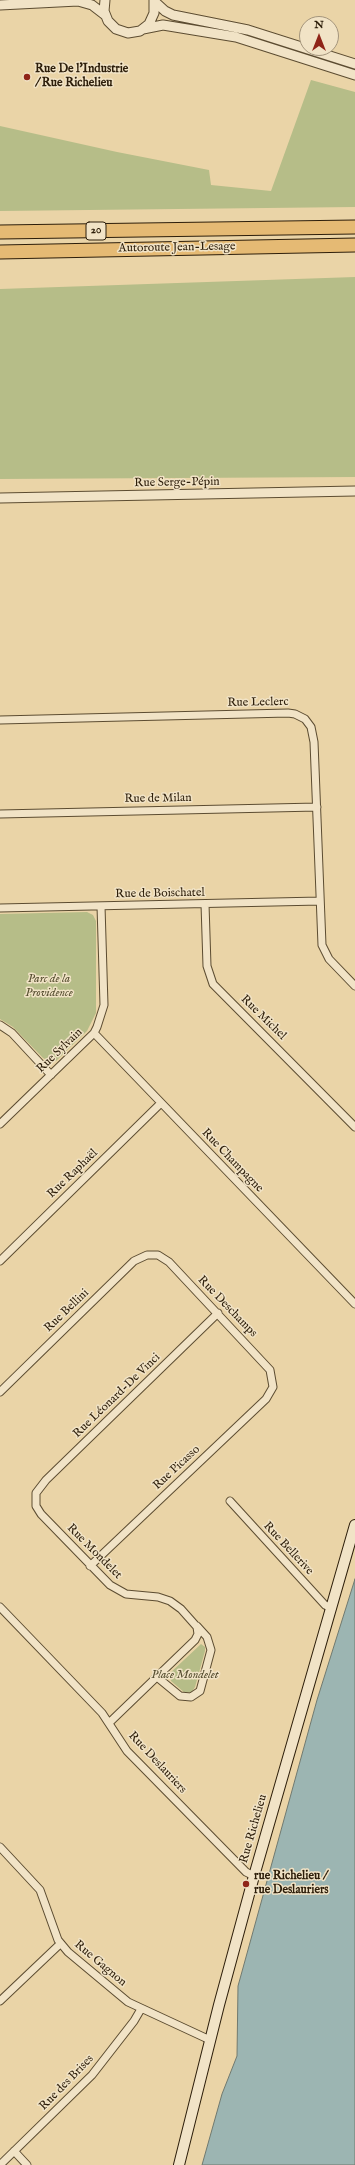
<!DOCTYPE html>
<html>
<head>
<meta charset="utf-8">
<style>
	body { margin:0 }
	#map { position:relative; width:355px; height:2165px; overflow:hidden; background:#ead4a7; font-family:"IM FELL English",serif }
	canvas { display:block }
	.north { position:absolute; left:299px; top:16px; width:40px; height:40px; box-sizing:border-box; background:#f1e3c6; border:1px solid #a3947b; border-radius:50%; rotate:0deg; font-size:11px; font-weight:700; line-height:16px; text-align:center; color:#2d1e0a }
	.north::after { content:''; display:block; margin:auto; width:14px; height:18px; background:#8f2418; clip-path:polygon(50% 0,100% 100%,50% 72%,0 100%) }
</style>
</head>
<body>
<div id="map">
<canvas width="355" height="2165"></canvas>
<div class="north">N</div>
</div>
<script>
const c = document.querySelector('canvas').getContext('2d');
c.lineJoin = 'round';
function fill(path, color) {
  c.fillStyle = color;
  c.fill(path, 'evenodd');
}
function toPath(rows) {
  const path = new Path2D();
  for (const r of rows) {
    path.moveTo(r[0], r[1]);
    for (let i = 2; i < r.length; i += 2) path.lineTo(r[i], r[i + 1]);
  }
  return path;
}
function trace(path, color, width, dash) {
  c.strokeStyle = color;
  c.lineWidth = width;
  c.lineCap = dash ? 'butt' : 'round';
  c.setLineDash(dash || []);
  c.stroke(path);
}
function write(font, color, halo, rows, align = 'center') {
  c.font = font + ' "IM FELL English",serif';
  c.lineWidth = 3;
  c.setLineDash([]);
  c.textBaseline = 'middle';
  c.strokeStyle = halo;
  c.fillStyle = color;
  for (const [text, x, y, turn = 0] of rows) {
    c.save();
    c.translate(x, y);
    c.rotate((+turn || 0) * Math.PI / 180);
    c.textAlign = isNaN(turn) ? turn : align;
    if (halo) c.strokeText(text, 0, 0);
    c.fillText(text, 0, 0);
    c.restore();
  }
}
const green = toPath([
	[311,80,355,92,355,207,0,211,0,126,117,152,209,170,211,185,271,191],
	[355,277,355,477,0,479,0,289],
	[87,912,93,915,96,921,96,1013,87,1031,56,1061,50,1062,43,1058,13,1027,0,1019,0,914],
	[201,1644,205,1647,205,1651,195,1687,192,1692,185,1693,171,1681,169,1674]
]);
const water = toPath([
	[355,1579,355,2165,202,2165,222,2094,237,2056,238,1986,317,1700,355,1579]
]);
const minor = toPath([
	[0,720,288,713,295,714,305,719,311,727,314,742,322,945,329,959,355,986],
	[0,814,317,807],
	[205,904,207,966,213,984,355,1127],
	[0,908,320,901],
	[0,1025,12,1033,51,1075],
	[94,1033,355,1304],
	[0,1124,94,1033,97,1027,104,1005,101,906],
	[0,1261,161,1103],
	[0,1392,134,1261,147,1255,158,1255,169,1262,270,1370,273,1387,266,1399,90,1566],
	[230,1501,325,1605,332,1608],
	[0,1607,102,1713,127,1751,246,1872,254,1876],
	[157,1677,180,1696,191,1697,200,1691,211,1650,207,1637,197,1626],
	[110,1722,195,1640,198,1634,197,1627,181,1609,170,1601,158,1597,126,1594,110,1585,41,1514,36,1506,36,1493,46,1480,218,1313],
	[0,1847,40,1890,58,1940,68,1952,128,2002,210,2040],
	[0,2001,60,1944],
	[14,2151,27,2165],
	[0,2165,92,2075,134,2021,141,2009]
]);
const tertiary = toPath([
	[105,0,104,11,108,21,116,29,128,33,140,31,149,24,154,13,154,0],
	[154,1,165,11,173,15,248,30,355,64],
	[0,5,78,1,92,5,105,15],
	[143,29,163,25,236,37,355,75],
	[0,498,355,491]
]);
const secondary = toPath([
	[179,2165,219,2005,254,1876,355,1525]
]);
const motorway = toPath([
	[0,232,355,227],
	[0,252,355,245]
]);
const markers = [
	[27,77,4,"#8f2418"],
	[246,1884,4,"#8f2418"]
];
const shields = [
	[96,231,20]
];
const shieldNames = [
	["20",96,231]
];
const poiNames = [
	["Rue De l'Industrie",35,70],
	["/ Rue Richelieu",35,84],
	["rue Richelieu /",254,1877],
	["rue Deslauriers",254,1891]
];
const streetNames = [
	["Autoroute Jean-Lesage",177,248,-1],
	["Rue Serge-Pépin",177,483,-1],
	["Rue Leclerc",258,703,-1],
	["Rue de Milan",158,799,-1],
	["Rue de Boischatel",160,894,-1],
	["Rue Michel",263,1018,44],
	["Rue Sylvain",60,1051,-44],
	["Rue Champagne",232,1161,46],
	["Rue Raphaël",73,1174,-44],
	["Rue Deschamps",227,1307,46],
	["Rue Bellini",67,1311,-44],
	["Rue Léonard-De Vinci",117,1396,-44],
	["Rue Picasso",177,1468,-43],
	["Rue Bellerive",288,1549,47],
	["Rue Mondelet",94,1552,45],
	["Rue Deslauriers",157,1763,47],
	["Rue Richelieu",254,1829,-74],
	["Rue Gagnon",100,1964,40],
	["Rue des Brises",67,2083,-46]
];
const parkNames = [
	["Parc de la",49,980],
	["Providence",49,994],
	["Place Mondelet",185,1676]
];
fill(green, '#b6bd88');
fill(water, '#9cb5b2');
trace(water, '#70796f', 1);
trace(minor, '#5c4c31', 9);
trace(tertiary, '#5c4c31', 11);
trace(secondary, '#2d1e0a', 12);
trace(motorway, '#2d1e0a', 15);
trace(minor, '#f1e3c6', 7);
trace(tertiary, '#f1e3c6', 9);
trace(secondary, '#f1e3c6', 10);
trace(motorway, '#e5ba74', 13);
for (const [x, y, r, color] of markers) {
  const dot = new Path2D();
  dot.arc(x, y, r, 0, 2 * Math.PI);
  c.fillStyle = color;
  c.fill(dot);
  trace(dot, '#f1e3c6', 1.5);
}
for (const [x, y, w] of shields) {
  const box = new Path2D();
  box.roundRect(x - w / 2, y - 9, w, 18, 3);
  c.fillStyle = '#f1e3c6';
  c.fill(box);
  trace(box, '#2d1e0a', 1);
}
write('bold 11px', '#2d1e0a', null, shieldNames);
write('bold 12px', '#2d1e0a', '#f1e3c6', poiNames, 'left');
write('12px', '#2d1e0a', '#f1e3c6', streetNames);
write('italic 12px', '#564e30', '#f1e3c6', parkNames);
</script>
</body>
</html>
